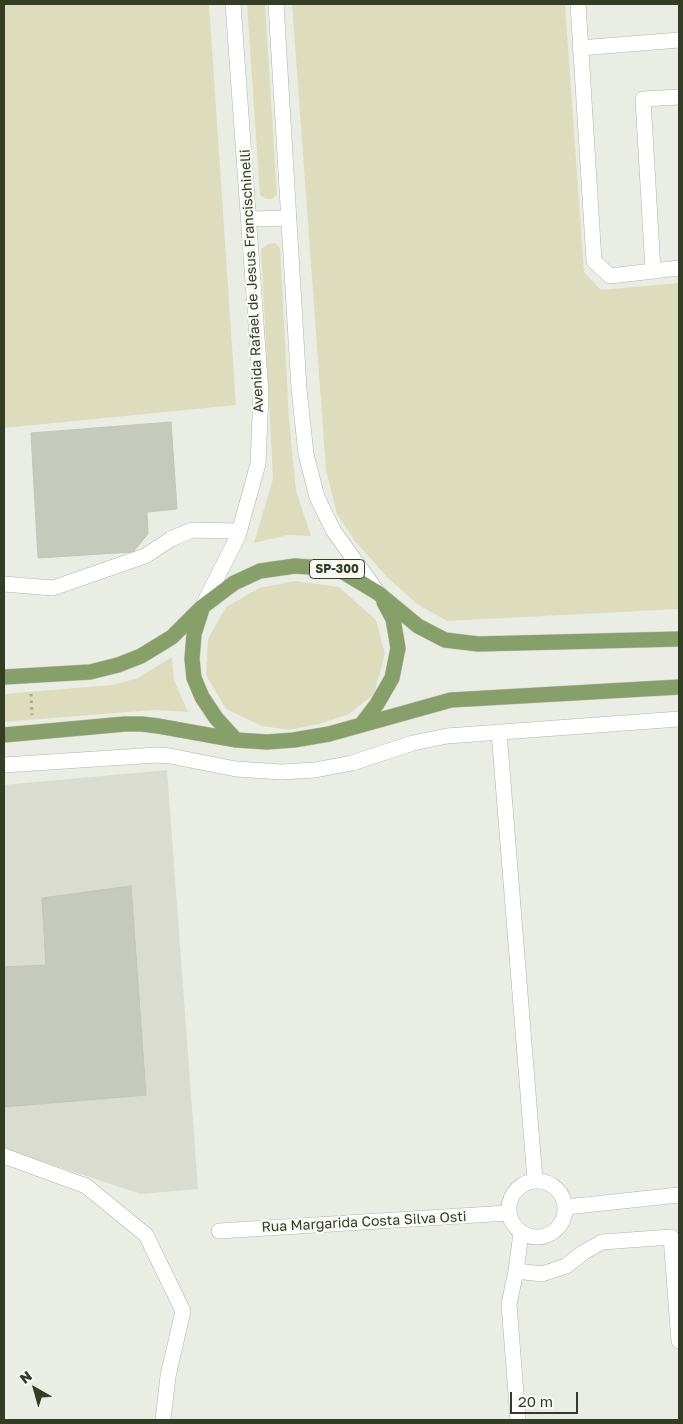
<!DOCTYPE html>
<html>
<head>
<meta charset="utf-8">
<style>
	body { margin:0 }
	#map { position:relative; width:683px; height:1424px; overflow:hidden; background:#eaede3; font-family:"Golos Text",sans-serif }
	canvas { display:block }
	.frame { position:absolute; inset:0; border:5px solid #323d24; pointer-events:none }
	.north { position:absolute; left:10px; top:1364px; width:50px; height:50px; -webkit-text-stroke:4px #f8f9f4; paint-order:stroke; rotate:322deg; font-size:14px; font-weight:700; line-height:20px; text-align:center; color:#323d24 }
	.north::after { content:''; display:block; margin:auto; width:18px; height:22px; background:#323d24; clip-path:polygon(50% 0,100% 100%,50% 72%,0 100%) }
	.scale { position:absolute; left:510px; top:1392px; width:68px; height:22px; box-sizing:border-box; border:2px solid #323d24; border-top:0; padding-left:6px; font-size:15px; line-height:18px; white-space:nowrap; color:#323d24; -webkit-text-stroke:4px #f8f9f4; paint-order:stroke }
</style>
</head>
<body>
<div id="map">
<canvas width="683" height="1424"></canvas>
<div class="frame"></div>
<div class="north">N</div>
<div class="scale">20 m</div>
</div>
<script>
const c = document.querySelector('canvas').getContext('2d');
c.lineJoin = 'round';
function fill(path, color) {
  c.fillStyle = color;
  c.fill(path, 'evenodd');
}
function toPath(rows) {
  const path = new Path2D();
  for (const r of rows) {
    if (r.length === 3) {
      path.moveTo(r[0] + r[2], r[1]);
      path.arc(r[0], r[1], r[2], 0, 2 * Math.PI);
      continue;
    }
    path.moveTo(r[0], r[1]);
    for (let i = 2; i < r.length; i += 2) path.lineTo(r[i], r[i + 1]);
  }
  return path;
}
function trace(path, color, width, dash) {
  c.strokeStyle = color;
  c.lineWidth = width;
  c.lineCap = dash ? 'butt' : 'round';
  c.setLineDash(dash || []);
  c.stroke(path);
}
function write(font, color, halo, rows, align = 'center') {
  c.font = font + ' "Golos Text",sans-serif';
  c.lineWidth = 4.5;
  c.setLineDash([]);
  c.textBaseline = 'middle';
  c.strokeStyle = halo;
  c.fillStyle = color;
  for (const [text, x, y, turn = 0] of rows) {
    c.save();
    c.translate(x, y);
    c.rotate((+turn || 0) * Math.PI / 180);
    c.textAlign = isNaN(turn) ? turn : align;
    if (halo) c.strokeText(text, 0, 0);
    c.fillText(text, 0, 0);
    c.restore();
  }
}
const built = toPath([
	[167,770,198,1189,141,1194,4,1149,4,785]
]);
const green = toPath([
	[4,4,209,4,236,405,4,428],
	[247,4,265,4,277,195,272,199,266,199,260,195],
	[292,4,565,4,584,272,601,290,679,283,679,609,447,621,417,604,387,577,355,541,337,514,326,470],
	[275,243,280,248,289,419,296,491,311,536,288,535,254,543,273,479,261,249,268,244],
	[295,581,339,587,376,620,385,654,374,694,349,714,319,724,289,730,262,726,226,709,206,675,208,639,226,607,259,588],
	[172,657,174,680,188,712,153,710,4,722,4,694,112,685,138,678]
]);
const building = toPath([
	[171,422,177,509,147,512,148,534,133,552,38,558,31,433,171,422],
	[131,886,146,1095,4,1107,4,967,46,965,42,898,131,886]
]);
const path = toPath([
	[31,694,32,715]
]);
const minor = toPath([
	[276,4,299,389,306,454,317,497,333,530,378,593],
	[578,4,594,261,610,276,653,271],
	[580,48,679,40],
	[679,97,643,99,653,271,679,268],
	[249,219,289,218],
	[4,584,53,588,145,556,171,539,192,530,239,531],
	[202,607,238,536,258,464,261,393,233,4],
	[499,732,535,1180],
	[4,765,157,755,170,756,236,769,281,772,315,770,352,763,413,743,447,736,679,719],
	[4,1156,86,1186,146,1235,183,1311,168,1376,163,1420],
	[537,1209,28],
	[566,1207,679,1195],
	[219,1231,508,1213],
	[516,1271,542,1274,566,1266,584,1252,602,1242,671,1237,679,1341],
	[518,1420,509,1304,516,1271,521,1233]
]);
const major = toPath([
	[202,609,194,634,192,659,194,678,202,697,216,718,236,740],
	[4,677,90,672,118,665,141,656,172,637,202,607,234,583,260,571,295,566,338,569,378,593,418,626,445,640,478,644,679,639],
	[361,725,377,704,392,678,398,648,393,619,384,602],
	[4,735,125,724,142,724,158,726,236,740,267,742,294,740,329,734,451,700,679,687]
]);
const shields = [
	[337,569,55]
];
const shieldNames = [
	["SP-300",337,569]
];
const streetNames = [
	["Avenida Rafael de Jesus Francischinelli",252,281,-93],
	["Rua Margarida Costa Silva Osti",364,1222,-3]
];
fill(built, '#dadcd2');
fill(green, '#ddddbd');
fill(building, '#c6cabc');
trace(building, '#c1c6b6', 1);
trace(minor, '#afb5a6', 16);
trace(major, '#c6c9c2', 16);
trace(path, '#9eaf85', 3, [2.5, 4]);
trace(minor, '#fff', 15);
trace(major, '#87a06a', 15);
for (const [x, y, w] of shields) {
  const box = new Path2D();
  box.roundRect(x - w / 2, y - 9.5, w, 19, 4);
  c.fillStyle = '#f8f9f4';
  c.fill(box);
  trace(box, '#323d24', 1);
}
write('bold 12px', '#323d24', null, shieldNames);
write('14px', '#323d24', '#f8f9f4', streetNames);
</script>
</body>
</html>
